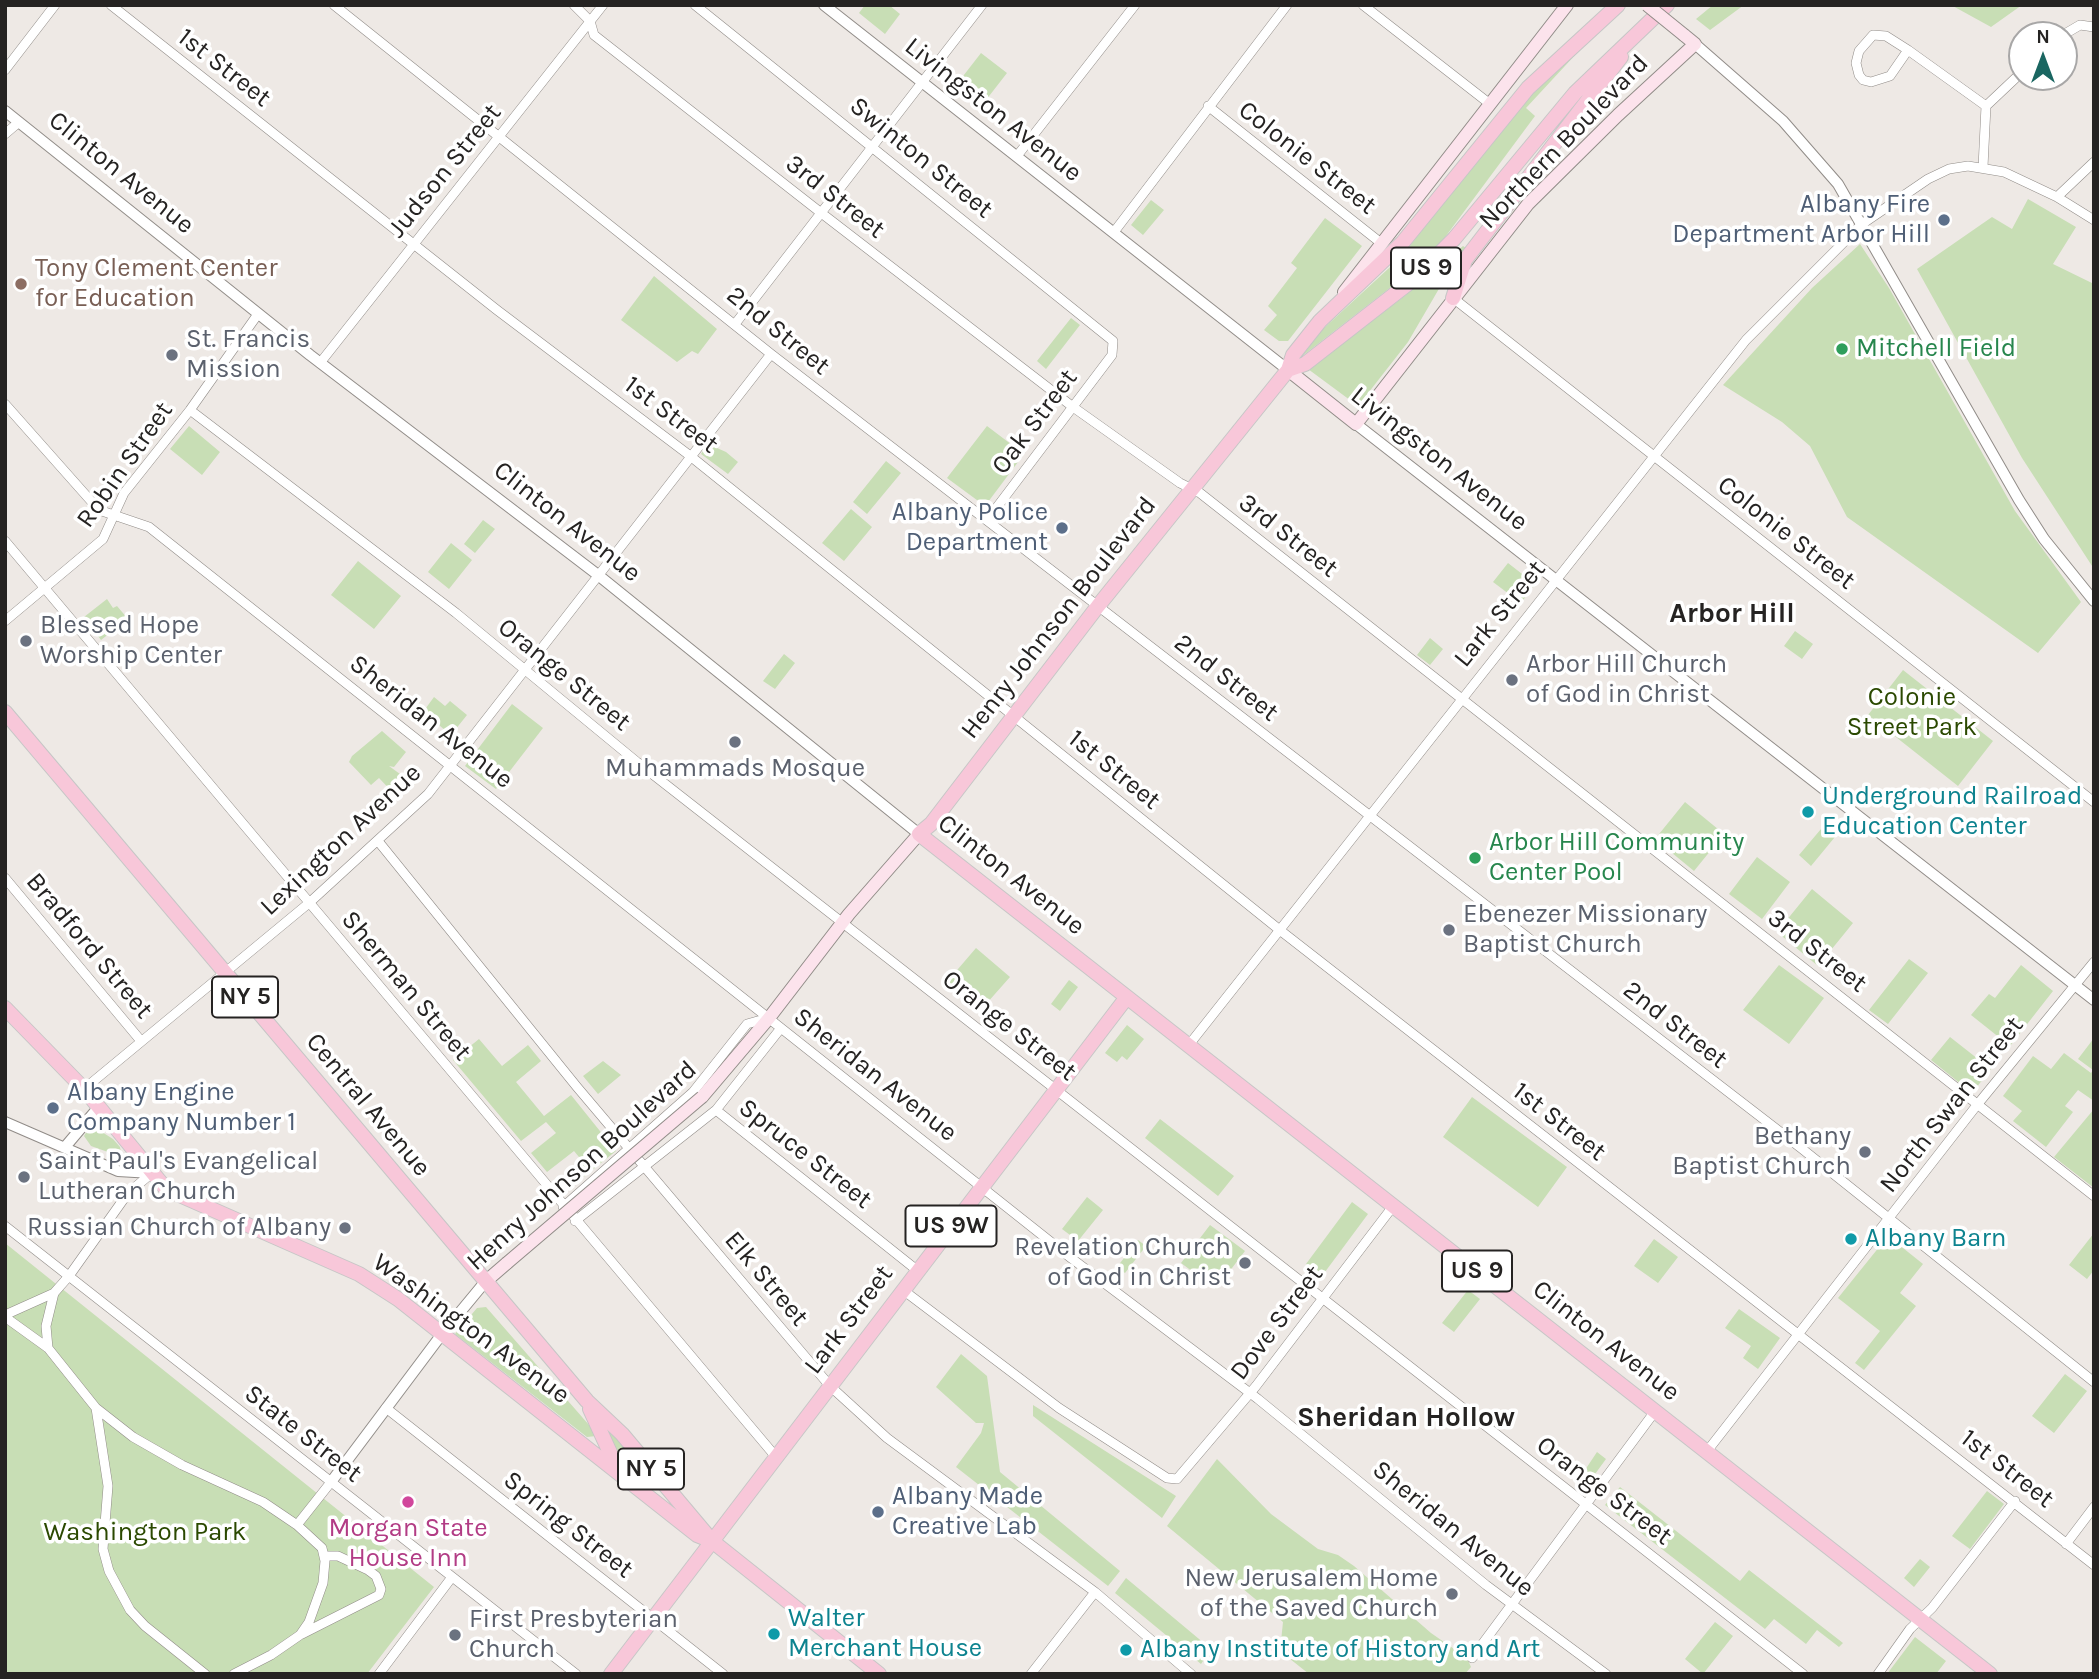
<!DOCTYPE html>
<html>
<head>
<meta charset="utf-8">
<style>
	body { margin:0 }
	#map { position:relative; width:2099px; height:1679px; overflow:hidden; background:#eee9e5; font-family:Karla,sans-serif }
	canvas { display:block }
	.frame { position:absolute; inset:0; border:7px solid #252322; pointer-events:none }
	.north { position:absolute; left:2008px; top:21px; width:70px; height:70px; box-sizing:border-box; background:#fff; border:2px solid #a8a7a7; border-radius:50%; rotate:0deg; font-size:19px; font-weight:700; line-height:28px; text-align:center; color:#252322 }
	.north::after { content:''; display:block; margin:auto; width:24px; height:32px; background:#1a6661; clip-path:polygon(50% 0,100% 100%,50% 72%,0 100%) }
</style>
</head>
<body>
<div id="map">
<canvas width="2099" height="1679"></canvas>
<div class="frame"></div>
<div class="north">N</div>
</div>
<script>
const c = document.querySelector('canvas').getContext('2d');
c.lineJoin = 'round';
function fill(path, color) {
  c.fillStyle = color;
  c.fill(path, 'evenodd');
}
function toPath(rows) {
  const path = new Path2D();
  for (const r of rows) {
    path.moveTo(r[0], r[1]);
    for (let i = 2; i < r.length; i += 2) path.lineTo(r[i], r[i + 1]);
  }
  return path;
}
function trace(path, color, width, dash) {
  c.strokeStyle = color;
  c.lineWidth = width;
  c.lineCap = dash ? 'butt' : 'round';
  c.setLineDash(dash || []);
  c.stroke(path);
}
function write(font, color, halo, rows, align = 'center') {
  c.font = font + ' Karla,sans-serif';
  c.lineWidth = 7;
  c.setLineDash([]);
  c.textBaseline = 'middle';
  c.strokeStyle = halo;
  c.fillStyle = color;
  for (const [text, x, y, turn = 0] of rows) {
    c.save();
    c.translate(x, y);
    c.rotate((+turn || 0) * Math.PI / 180);
    c.textAlign = isNaN(turn) ? turn : align;
    if (halo) c.strokeText(text, 0, 0);
    c.fillText(text, 0, 0);
    c.restore();
  }
}
const green = toPath([
	[865,5,889,5,900,14,885,34,859,13],
	[1713,5,1744,5,1710,30,1696,19],
	[1951,5,2022,5,1991,27],
	[1590,39,1526,108,1535,116,1440,244,1418,266,1301,357,1299,355,1323,329,1402,256,1513,113],
	[981,53,1007,73,979,109,953,89],
	[2028,199,2076,227,2053,264,2094,284,2094,569,2022,458,1917,269,1992,217,2012,229],
	[1151,200,1164,210,1143,235,1131,225],
	[1325,218,1362,246,1288,341,1279,341,1264,330,1277,315,1268,306,1297,268,1291,263],
	[1860,244,1889,288,2015,511,2081,602,2038,653,1847,517,1810,446,1782,422,1723,385,1812,288],
	[1463,246,1466,248,1447,275,1408,342,1358,406,1308,369,1402,298],
	[654,276,717,329,698,354,692,351,677,362,621,320],
	[1071,318,1080,325,1046,369,1037,361],
	[189,426,220,452,202,475,170,449],
	[987,426,1024,454,985,506,947,478],
	[708,444,726,452,738,462,728,474,701,454],
	[886,461,901,473,867,514,853,502],
	[851,509,872,527,844,561,822,543],
	[483,520,495,529,475,553,464,544],
	[451,543,472,560,449,589,428,572],
	[358,561,401,596,374,629,331,595],
	[1508,563,1535,584,1521,603,1493,582],
	[107,599,113,608,117,606,128,619,101,640,84,617],
	[1795,631,1813,644,1802,659,1784,646],
	[1430,638,1443,649,1430,665,1417,655],
	[784,654,795,663,775,689,763,681],
	[1903,670,1993,741,1958,786,1868,715],
	[434,697,445,706,450,701,467,715,451,735,423,712],
	[512,704,543,728,496,789,465,766],
	[382,731,406,752,394,767,389,766,411,782,398,798,379,778,371,785,349,762,352,756],
	[1685,802,1724,834,1694,871,1655,839],
	[1832,816,1844,826,1811,866,1799,855],
	[1757,857,1790,882,1762,919,1729,894],
	[1812,889,1853,923,1818,966,1777,932],
	[976,948,1010,977,979,1012,946,983],
	[1909,959,1928,973,1888,1024,1869,1010],
	[1779,965,1824,998,1789,1044,1743,1010],
	[2021,965,2053,991,2010,1046,1971,1015,1989,994,1995,998],
	[1069,980,1078,987,1060,1011,1051,1004],
	[1127,1025,1144,1039,1127,1060,1122,1056,1117,1062,1105,1053],
	[1950,1037,1978,1059,1987,1050,1999,1059,1972,1093,1931,1060],
	[2094,1038,2094,1101,2078,1090,2065,1106,2073,1112,2046,1147,2013,1121,2022,1111,2003,1096,2033,1056,2051,1069,2064,1053,2091,1073,2093,1070,2078,1059],
	[479,1039,502,1066,528,1045,541,1061,516,1082,544,1116,571,1095,616,1151,567,1190,560,1182,584,1163,574,1151,547,1172,531,1153,556,1133,546,1122,521,1141,453,1060],
	[603,1061,621,1075,598,1094,583,1076],
	[1472,1097,1567,1167,1538,1207,1443,1137],
	[2094,1109,2094,1188,2054,1157],
	[1160,1119,1234,1176,1218,1196,1145,1138],
	[94,1127,113,1139,120,1147,122,1157,91,1146,84,1136,89,1128],
	[1087,1197,1103,1210,1078,1241,1062,1229],
	[1352,1202,1368,1214,1322,1276,1306,1264],
	[1210,1225,1245,1251,1216,1289,1181,1263],
	[2094,1233,2094,1270,2087,1279,2069,1265],
	[1888,1236,1923,1264,1900,1293,1916,1306,1864,1370,1855,1363,1880,1331,1838,1298],
	[1654,1239,1678,1257,1658,1283,1634,1266],
	[1138,1240,1146,1246,1125,1273,1117,1267],
	[5,1243,434,1587,367,1674,5,1674],
	[1468,1290,1480,1299,1454,1332,1442,1323],
	[486,1307,596,1433,596,1436,587,1437,455,1334,477,1308],
	[1739,1309,1780,1338,1758,1369,1743,1358,1751,1346,1725,1328],
	[961,1354,987,1376,1000,1472,1120,1571,1108,1586,956,1467,981,1433,984,1423,976,1423,936,1387],
	[2065,1374,2087,1391,2054,1433,2032,1416],
	[1033,1405,1176,1496,1162,1518,1033,1416],
	[611,1431,651,1477,645,1482,623,1463,609,1434],
	[1597,1452,1606,1459,1587,1485,1579,1479],
	[1217,1459,1271,1514,1318,1549,1338,1555,1354,1566,1431,1633,1467,1658,1471,1667,1465,1674,1309,1674,1280,1651,1283,1622,1167,1526],
	[1620,1487,1740,1581,1749,1570,1843,1643,1839,1647,1817,1630,1806,1644,1774,1619,1765,1629,1605,1505],
	[1987,1491,2004,1504,1970,1549,1952,1536],
	[1920,1559,1930,1567,1914,1587,1904,1578],
	[1126,1578,1211,1649,1201,1664,1115,1593],
	[1715,1622,1733,1636,1703,1674,1685,1659],
	[1915,1637,1946,1661,1936,1674,1887,1674]
]);
const minor = toPath([
	[111,5,497,310,689,455,1281,931,2094,1565],
	[334,5,771,354,1801,1148,2094,1382],
	[574,5,590,21,594,35,820,212,1073,407,1180,483,1200,493,2094,1196],
	[695,5,1113,341,1112,355,988,519],
	[1363,5,1490,104],
	[1873,35,1886,36,1908,50,1890,76,1871,82,1863,80,1859,75,1856,63,1859,51,1873,35],
	[2063,35,2080,25,2094,27],
	[1908,50,1986,106],
	[5,70,55,5],
	[1208,106,1381,243],
	[5,134,19,122],
	[1017,156,1135,5],
	[1983,167,1986,106,2022,72],
	[2057,197,2094,162],
	[1114,232,1287,5],
	[1453,298,2094,802],
	[735,324,982,5],
	[320,363,603,5],
	[5,404,99,510,149,527,1071,1258,1258,1399,1486,1585,1606,1674],
	[190,410,456,613,637,762,1803,1674],
	[5,541,776,1457],
	[5,621,103,539,124,493,190,410,258,314],
	[378,841,577,1087,830,1386,887,1438,1095,1592,1191,1674],
	[5,878,141,1041],
	[1188,1046,1746,340,1862,224,1928,179,1949,169,1968,166,2004,172,2057,197,2094,220],
	[84,1089,309,903,428,794,771,354],
	[716,1110,918,1271],
	[563,1207,693,1092,747,1024,768,1018],
	[575,1221,716,1110,781,1028],
	[5,1226,576,1674],
	[903,1290,1059,1408,1167,1478,1177,1479,1256,1386,1394,1205],
	[5,1315,54,1293,69,1276,128,1193,152,1173],
	[5,1317,48,1348,96,1408,133,1437,182,1465,263,1502,297,1525,322,1548,325,1561,323,1583,309,1622,300,1635,271,1655,234,1674],
	[48,1348,46,1326,54,1293],
	[96,1408,108,1486,103,1549,109,1571,130,1610,145,1626,205,1674],
	[386,1408,723,1674],
	[1708,1450,1977,1105,2094,962],
	[297,1525,331,1482],
	[2066,1544,2094,1507],
	[302,1634,379,1595,381,1589,376,1576,368,1570,338,1556,325,1556],
	[1472,1658,1656,1410],
	[379,1674,452,1577],
	[1031,1674,1095,1592],
	[1878,1674,1910,1629,1932,1608,2015,1501]
]);
const tertiary = toPath([
	[824,5,1288,370],
	[1695,44,1783,121,1838,184,2019,500,2044,539,2094,601],
	[5,111,310,355,598,575,919,834],
	[1356,424,2094,1000],
	[5,1122,118,1171,152,1173],
	[65,1147,98,1108],
	[331,1482,442,1334,485,1282]
]);
const secondary = toPath([
	[1344,292,1567,5],
	[1288,370,1356,424,1528,204,1618,115,1695,44,1684,35],
	[702,1097,769,1018,849,914,919,834],
	[485,1282,507,1263]
]);
const primary = toPath([
	[1618,5,1528,88,1403,242,1320,321,1293,355,1288,370,1098,606,931,824,919,834,1990,1674],
	[1453,298,1465,260,1621,57],
	[1288,370,1305,364,1414,279,1454,239,1575,93,1667,5],
	[5,712,587,1401,622,1434,712,1541],
	[5,1008,84,1089,166,1189,359,1274,398,1299,697,1535,712,1541,879,1674],
	[590,1409,618,1470],
	[611,1674,1127,997]
]);
const secondaryBridge = toPath([
	[1647,5,1684,35],
	[507,1263,702,1097]
]);
const markers = [
	[1944,220,7,"#5c6f8a"],
	[21,284,7,"#8d6e63"],
	[1842,349,7,"#2e9e5b"],
	[172,355,7,"#6b7280"],
	[1062,528,7,"#5c6f8a"],
	[26,641,7,"#6b7280"],
	[1512,680,7,"#6b7280"],
	[735,742,7,"#6b7280"],
	[1808,812,7,"#0f9aa8"],
	[1475,858,7,"#2e9e5b"],
	[1449,930,7,"#6b7280"],
	[53,1108,7,"#5c6f8a"],
	[1865,1152,7,"#6b7280"],
	[24,1177,7,"#6b7280"],
	[345,1228,7,"#6b7280"],
	[1851,1239,7,"#0f9aa8"],
	[1245,1263,7,"#6b7280"],
	[408,1502,7,"#d1479c"],
	[878,1512,7,"#5c6f8a"],
	[1452,1594,7,"#6b7280"],
	[774,1634,7,"#0f9aa8"],
	[455,1635,7,"#6b7280"],
	[1126,1650,7,"#0f9aa8"]
];
const shields = [
	[1426,268,70],
	[245,997,66],
	[951,1226,91],
	[1477,1271,70],
	[651,1469,66]
];
const shieldNames = [
	["US 9",1426,268],
	["NY 5",245,997],
	["US 9W",951,1226],
	["US 9",1477,1271],
	["NY 5",651,1469]
];
const streetNames = [
	["1st Street",224,68,38],
	["Livingston Avenue",993,110,38],
	["Northern Boulevard",1564,142,-46],
	["Swinton Street",921,158,39],
	["Colonie Street",1307,158,38],
	["Judson Street",445,171,-51],
	["Clinton Avenue",121,173,39],
	["3rd Street",835,197,38],
	["2nd Street",778,331,39],
	["1st Street",671,415,37],
	["Oak Street",1035,422,-53],
	["Livingston Avenue",1439,459,38],
	["Robin Street",125,465,-55],
	["Clinton Avenue",567,522,38],
	["Colonie Street",1786,533,38],
	["3rd Street",1288,536,38],
	["Lark Street",1500,614,-51],
	["Henry Johnson Boulevard",1059,618,-52],
	["Orange Street",564,675,39],
	["2nd Street",1226,678,38],
	["Sheridan Avenue",431,722,38],
	["1st Street",1114,770,39],
	["Lexington Avenue",341,840,-43],
	["Clinton Avenue",1011,875,38],
	["Bradford Street",89,946,50],
	["3rd Street",1817,951,38],
	["Sherman Street",406,986,50],
	["2nd Street",1675,1025,38],
	["Orange Street",1009,1026,38],
	["Sheridan Avenue",875,1075,38],
	["Central Avenue",368,1105,50],
	["North Swan Street",1952,1105,-52],
	["1st Street",1559,1122,38],
	["Spruce Street",805,1154,38],
	["Henry Johnson Boulevard",582,1166,-42],
	["Elk Street",766,1279,50],
	["Lark Street",849,1320,-53],
	["Dove Street",1277,1323,-53],
	["Washington Avenue",471,1329,36],
	["Clinton Avenue",1606,1341,38],
	["State Street",303,1434,38],
	["1st Street",2007,1469,38],
	["Orange Street",1604,1491,37],
	["Spring Street",568,1525,38],
	["Sheridan Avenue",1453,1529,39]
];
const serviceNames = [
	["Albany Fire",1930,205],
	["Department Arbor Hill",1930,235],
	["Albany Police",1048,513],
	["Department",1048,543],
	["Albany Engine",67,1093,"left"],
	["Company Number 1",67,1123,"left"],
	["Albany Made",892,1497,"left"],
	["Creative Lab",892,1527,"left"]
];
const educationNames = [
	["Tony Clement Center",35,269],
	["for Education",35,299]
];
const worshipNames = [
	["St. Francis",186,340],
	["Mission",186,370],
	["Blessed Hope",40,626],
	["Worship Center",40,656],
	["Arbor Hill Church",1526,665],
	["of God in Christ",1526,695],
	["Muhammads Mosque",735,769,"center"],
	["Ebenezer Missionary",1463,915],
	["Baptist Church",1463,945],
	["Bethany",1851,1137,"right"],
	["Baptist Church",1851,1167,"right"],
	["Saint Paul's Evangelical",38,1162],
	["Lutheran Church",38,1192],
	["Russian Church of Albany",331,1228,"right"],
	["Revelation Church",1231,1248,"right"],
	["of God in Christ",1231,1278,"right"],
	["New Jerusalem Home",1438,1579,"right"],
	["of the Saved Church",1438,1609,"right"],
	["First Presbyterian",469,1620],
	["Church",469,1650]
];
const leisureNames = [
	["Mitchell Field",1856,349],
	["Arbor Hill Community",1489,843],
	["Center Pool",1489,873]
];
const parkNames = [
	["Colonie",1912,698],
	["Street Park",1912,728],
	["Washington Park",145,1533]
];
const cultureNames = [
	["Underground Railroad",1822,797],
	["Education Center",1822,827],
	["Albany Barn",1865,1239],
	["Walter",788,1619],
	["Merchant House",788,1649],
	["Albany Institute of History and Art",1140,1650]
];
const hotelNames = [
	["Morgan State",408,1529],
	["House Inn",408,1559]
];
const neighbourhoodNames = [
	["Arbor Hill",1732,614],
	["Sheridan Hollow",1406,1418]
];
fill(green, '#c8deb5');
trace(minor, '#918c88', 10);
trace(tertiary, '#918c88', 12);
trace(secondary, '#918c88', 14);
trace(primary, '#c6c6c6', 16);
trace(minor, '#fff', 9);
trace(tertiary, '#fff', 10);
trace(secondary, '#fce3ec', 12);
trace(primary, '#f8c7d9', 14);
trace(secondaryBridge, '#918c88', 14, []);
trace(secondaryBridge, '#fce3ec', 12);
for (const [x, y, r, color] of markers) {
  const dot = new Path2D();
  dot.arc(x, y, r, 0, 2 * Math.PI);
  c.fillStyle = color;
  c.fill(dot);
  trace(dot, '#fff', 2.5);
}
for (const [x, y, w] of shields) {
  const box = new Path2D();
  box.roundRect(x - w / 2, y - 20.5, w, 41, 5);
  c.fillStyle = '#fff';
  c.fill(box);
  trace(box, '#252322', 2);
}
write('bold 24px', '#252322', null, shieldNames);
write('26px', '#252322', '#fff', streetNames);
write('26px', '#4e5e75', '#fff', serviceNames, 'right');
write('26px', '#785e54', '#fff', educationNames, 'left');
write('26px', '#5b616d', '#fff', worshipNames, 'left');
write('26px', '#27864d', '#fff', leisureNames, 'left');
write('26px', '#2b4901', '#fff', parkNames);
write('26px', '#0d838f', '#fff', cultureNames, 'left');
write('26px', '#b23c85', '#fff', hotelNames);
write('bold 28px', '#252322', '#fff', neighbourhoodNames);
</script>
</body>
</html>
